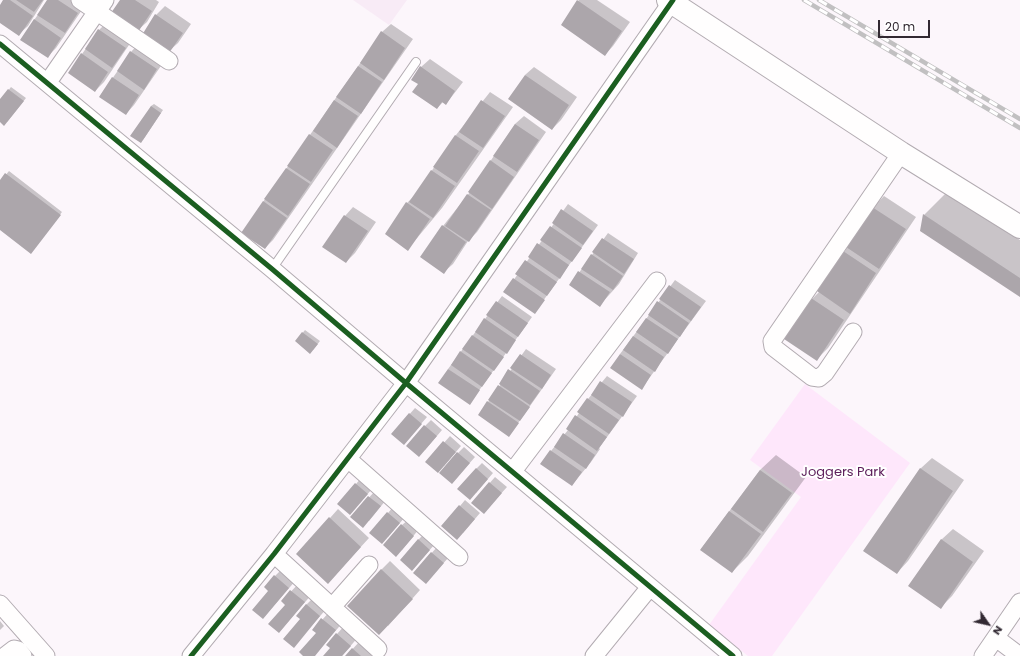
<!DOCTYPE html>
<html>
<head>
<meta charset="utf-8">
<style>
	body { margin:0 }
	#map { position:relative; width:1020px; height:656px; overflow:hidden; background:#fcf6fb; font-family:Poppins,sans-serif }
	canvas { display:block }
	.north { position:absolute; left:968px; top:604px; width:40px; height:40px; -webkit-text-stroke:3px #fff; paint-order:stroke; rotate:124deg; font-size:11px; font-weight:700; line-height:16px; text-align:center; color:#322932 }
	.north::after { content:''; display:block; margin:auto; width:14px; height:18px; background:#322932; clip-path:polygon(50% 0,100% 100%,50% 72%,0 100%) }
	.scale { position:absolute; left:878px; top:20px; width:52px; height:18px; box-sizing:border-box; border:2px solid #322932; border-top:0; padding-left:5px; font-size:12px; line-height:14px; white-space:nowrap; color:#322932; -webkit-text-stroke:3px #fff; paint-order:stroke }
</style>
</head>
<body>
<div id="map">
<canvas width="1020" height="656"></canvas>
<div class="north">N</div>
<div class="scale">20 m</div>
</div>
<script>
const c = document.querySelector('canvas').getContext('2d');
c.lineJoin = 'round';
function fill(path, color) {
  c.fillStyle = color;
  c.fill(path, 'evenodd');
}
function toPath(rows) {
  const path = new Path2D();
  for (const r of rows) {
    path.moveTo(r[0], r[1]);
    for (let i = 2; i < r.length; i += 2) path.lineTo(r[i], r[i + 1]);
  }
  return path;
}
function trace(path, color, width, dash) {
  c.strokeStyle = color;
  c.lineWidth = width;
  c.lineCap = dash ? 'butt' : 'round';
  c.setLineDash(dash || []);
  c.stroke(path);
}
function write(font, color, halo, rows, align = 'center') {
  c.font = font + ' Poppins,sans-serif';
  c.lineWidth = 4;
  c.setLineDash([]);
  c.textBaseline = 'middle';
  c.strokeStyle = halo;
  c.fillStyle = color;
  for (const [text, x, y, turn = 0] of rows) {
    c.save();
    c.translate(x, y);
    c.rotate((+turn || 0) * Math.PI / 180);
    c.textAlign = isNaN(turn) ? turn : align;
    if (halo) c.strokeText(text, 0, 0);
    c.fillText(text, 0, 0);
    c.restore();
  }
}
const built = toPath([
	[353,0,407,0,389,25]
]);
const green = toPath([
	[805,384,910,463,772,656,748,656,709,625,801,497,750,460]
]);
const shadow = toPath([
	[5,0,44,0,28,26,19,34,0,22,0,7],
	[49,0,79,0,86,4,56,48,47,57,34,20],
	[121,0,156,0,159,2,147,22,138,30],
	[579,0,597,0,630,22,613,46,605,55,578,1],
	[165,6,191,24,178,43,169,51,156,15],
	[108,21,133,39,104,82,95,91,82,54,99,30],
	[391,24,413,39,273,240,265,248,263,202,382,32],
	[139,43,165,60,134,105,126,114,100,96,131,52],
	[430,59,463,82,446,104,443,102,437,108,419,84,421,67],
	[534,67,577,97,561,120,552,129,525,75],
	[11,87,26,98,7,122,0,121,0,101],
	[490,92,513,107,442,208,408,249,407,203,416,194,456,135],
	[154,104,163,110,143,140,151,106],
	[524,116,546,132,477,232,468,241,453,264,444,272,443,226,470,192,515,124],
	[9,171,62,212,33,250,0,229,0,182],
	[947,192,1020,240,1020,296,921,231,924,215],
	[884,196,916,217,828,348,817,359,812,299,819,292,873,207],
	[568,204,598,225,535,312,505,292],
	[353,207,376,222,355,253,346,262,345,216],
	[608,233,638,253,619,284,600,305,570,285],
	[675,280,706,301,642,388,620,354],
	[502,296,532,317,470,403,448,369],
	[305,330,320,341,313,350,296,341],
	[526,349,556,369,509,436,488,402],
	[607,376,637,396,599,448,600,449,591,462,572,485,551,451,568,430,588,399],
	[415,408,427,417,409,438,392,434],
	[431,420,442,430,425,450,425,426],
	[450,436,461,446,444,466,427,462],
	[464,447,475,457,452,483,458,453],
	[776,455,806,477,748,556,732,572,701,549,760,470],
	[932,458,964,480,908,561,897,573,920,469],
	[482,463,493,473,476,493,476,469],
	[495,477,507,487,489,507,472,503],
	[361,478,373,488,355,508,356,484],
	[375,491,386,500,369,521,352,516],
	[465,500,480,513,463,533,460,506],
	[393,507,405,517,388,537,388,513],
	[338,509,369,538,336,574,330,518],
	[408,520,419,529,402,550,402,525],
	[953,529,984,551,952,596,941,607,941,540],
	[424,534,435,544,412,570,418,540],
	[437,547,449,557,431,577,414,573],
	[390,561,420,590,388,626,381,570],
	[283,568,297,579,263,618,275,576],
	[300,582,313,593,279,632,286,605,282,601],
	[315,596,328,607,294,646,306,605],
	[331,610,344,621,314,656,305,656,317,633,313,630],
	[0,621,4,626,0,630],
	[345,625,359,636,342,656,325,656,332,648,337,634],
	[361,640,374,652,371,656,346,656]
]);
const building = toPath([
	[3,0,10,0,33,16,19,36,0,23,0,5],
	[16,0,43,0,34,12],
	[47,0,58,0,78,13,65,33,37,15],
	[120,0,135,0,152,11,138,32,111,13],
	[577,0,622,31,605,56,561,25],
	[155,14,183,33,169,53,142,35],
	[34,19,61,38,48,58,20,40],
	[98,29,126,48,112,68,85,49],
	[381,31,405,48,384,80,360,63],
	[130,51,157,69,144,90,117,71],
	[81,53,108,72,95,92,68,73],
	[358,66,382,82,361,114,336,97],
	[420,66,455,91,446,105,442,102,437,109,412,92,418,84,411,80],
	[525,75,569,105,552,130,508,99],
	[112,77,139,95,126,115,99,97],
	[8,89,24,101,4,126,0,122,0,99],
	[334,100,358,116,337,148,313,131],
	[481,100,505,116,483,148,459,132],
	[151,106,161,113,141,143,130,136],
	[515,124,539,140,517,172,493,156],
	[309,134,333,150,311,182,287,166],
	[455,135,479,151,457,183,433,167],
	[490,160,514,177,492,209,468,192],
	[286,168,310,184,288,216,264,199],
	[431,170,455,186,433,218,409,202],
	[5,173,61,215,31,254,0,230,0,180],
	[467,194,491,210,469,242,445,226],
	[263,201,287,218,265,249,241,233],
	[406,202,430,219,408,251,385,234],
	[872,207,906,229,879,269,846,247],
	[561,209,593,231,583,245,552,223],
	[923,214,1020,278,1020,297,920,231],
	[344,215,368,231,346,263,322,247],
	[442,225,466,242,444,274,420,257],
	[550,226,582,248,572,262,540,240],
	[602,238,634,259,624,274,592,252],
	[537,243,569,265,560,279,528,257],
	[843,251,876,273,850,314,817,291],
	[591,254,623,276,613,290,581,269],
	[525,260,557,282,547,296,515,274],
	[578,271,610,292,600,307,569,285],
	[513,278,545,300,535,314,503,292],
	[669,285,701,307,691,321,659,299],
	[811,298,844,320,817,361,784,339],
	[496,301,528,323,518,337,486,315],
	[657,301,689,323,680,337,648,315],
	[484,318,516,340,507,354,475,332],
	[646,318,678,339,668,354,636,332],
	[302,332,318,344,310,354,295,341],
	[472,335,504,357,494,371,462,349],
	[633,336,664,357,655,372,623,350],
	[460,351,492,373,482,387,451,365],
	[520,354,551,375,542,389,510,368],
	[620,354,651,375,642,390,610,368],
	[448,369,480,390,470,405,438,383],
	[508,369,540,391,530,405,499,384],
	[600,381,632,402,623,417,591,395],
	[498,385,530,407,520,421,488,400],
	[587,398,619,420,609,434,577,412],
	[487,401,519,423,509,437,478,415],
	[409,413,422,424,404,445,391,434],
	[575,415,607,437,597,451,566,429],
	[424,425,437,436,419,457,406,446],
	[563,433,595,455,586,469,554,447],
	[443,441,456,452,438,473,425,462],
	[550,450,582,472,572,486,540,464],
	[457,452,470,463,452,484,439,473],
	[476,468,488,479,470,500,457,489],
	[920,468,953,491,897,574,863,551],
	[760,470,792,493,763,532,731,509],
	[489,482,502,493,484,514,471,503],
	[355,483,368,494,350,515,337,504],
	[368,496,381,506,363,528,350,517],
	[459,505,475,519,457,540,441,526],
	[729,511,761,534,732,573,700,550],
	[387,512,400,523,382,544,369,533],
	[329,517,361,547,328,584,296,554],
	[401,524,414,536,396,557,383,545],
	[418,539,430,550,412,571,400,560],
	[941,539,973,562,941,609,908,586],
	[431,552,444,563,426,584,413,573],
	[381,569,413,599,379,635,347,606],
	[274,575,289,588,263,619,252,610,268,591,264,587],
	[290,590,305,602,279,633,268,624,285,605,281,601],
	[306,604,320,616,294,648,283,639,300,619,296,616],
	[321,618,336,630,315,656,303,656,299,652,316,633,312,630],
	[336,633,351,646,342,656,323,656,330,648,326,645],
	[352,648,361,656,345,656]
]);
const lane = toPath([
	[272,269,416,62]
]);
const street = toPath([
	[80,0,169,61],
	[0,44,272,269,406,383,733,656],
	[48,82,105,0],
	[853,332,825,373,819,378,812,377,773,347,772,341,901,153],
	[348,459,459,557],
	[513,471,657,281],
	[274,554,378,649],
	[0,604,46,656],
	[332,607,369,565],
	[996,638,1020,656],
	[5,656,14,649,18,650,23,656],
	[191,656,274,554,406,383,673,0],
	[594,656,650,587],
	[983,656,1020,602]
]);
const secondary = toPath([
	[668,0,901,153,1020,227]
]);
const rail = toPath([
	[804,0,1020,128],
	[819,0,1020,119]
]);
const cycleway = toPath([
	[0,44,272,269,406,383,733,656],
	[191,656,274,554,406,383,673,0]
]);
const parkNames = [
	["Joggers Park",843,473]
];
fill(built, '#f8ebf6');
fill(green, '#fee7fb');
fill(shadow, '#0003');
fill(building, '#aca6ab');
trace(lane, '#b2abb1', 10);
trace(street, '#b2abb1', 19);
trace(secondary, '#b2abb1', 24);
trace(lane, '#fffefe', 8);
trace(street, '#fffefe', 17);
trace(secondary, '#fffefe', 22);
trace(rail, '#c1c0c1', 4.5);
trace(rail, '#fff', 3, [9]);
trace(cycleway, '#1b5e20', 5);
write('13px', '#5e205c', '#fff', parkNames);
</script>
</body>
</html>
